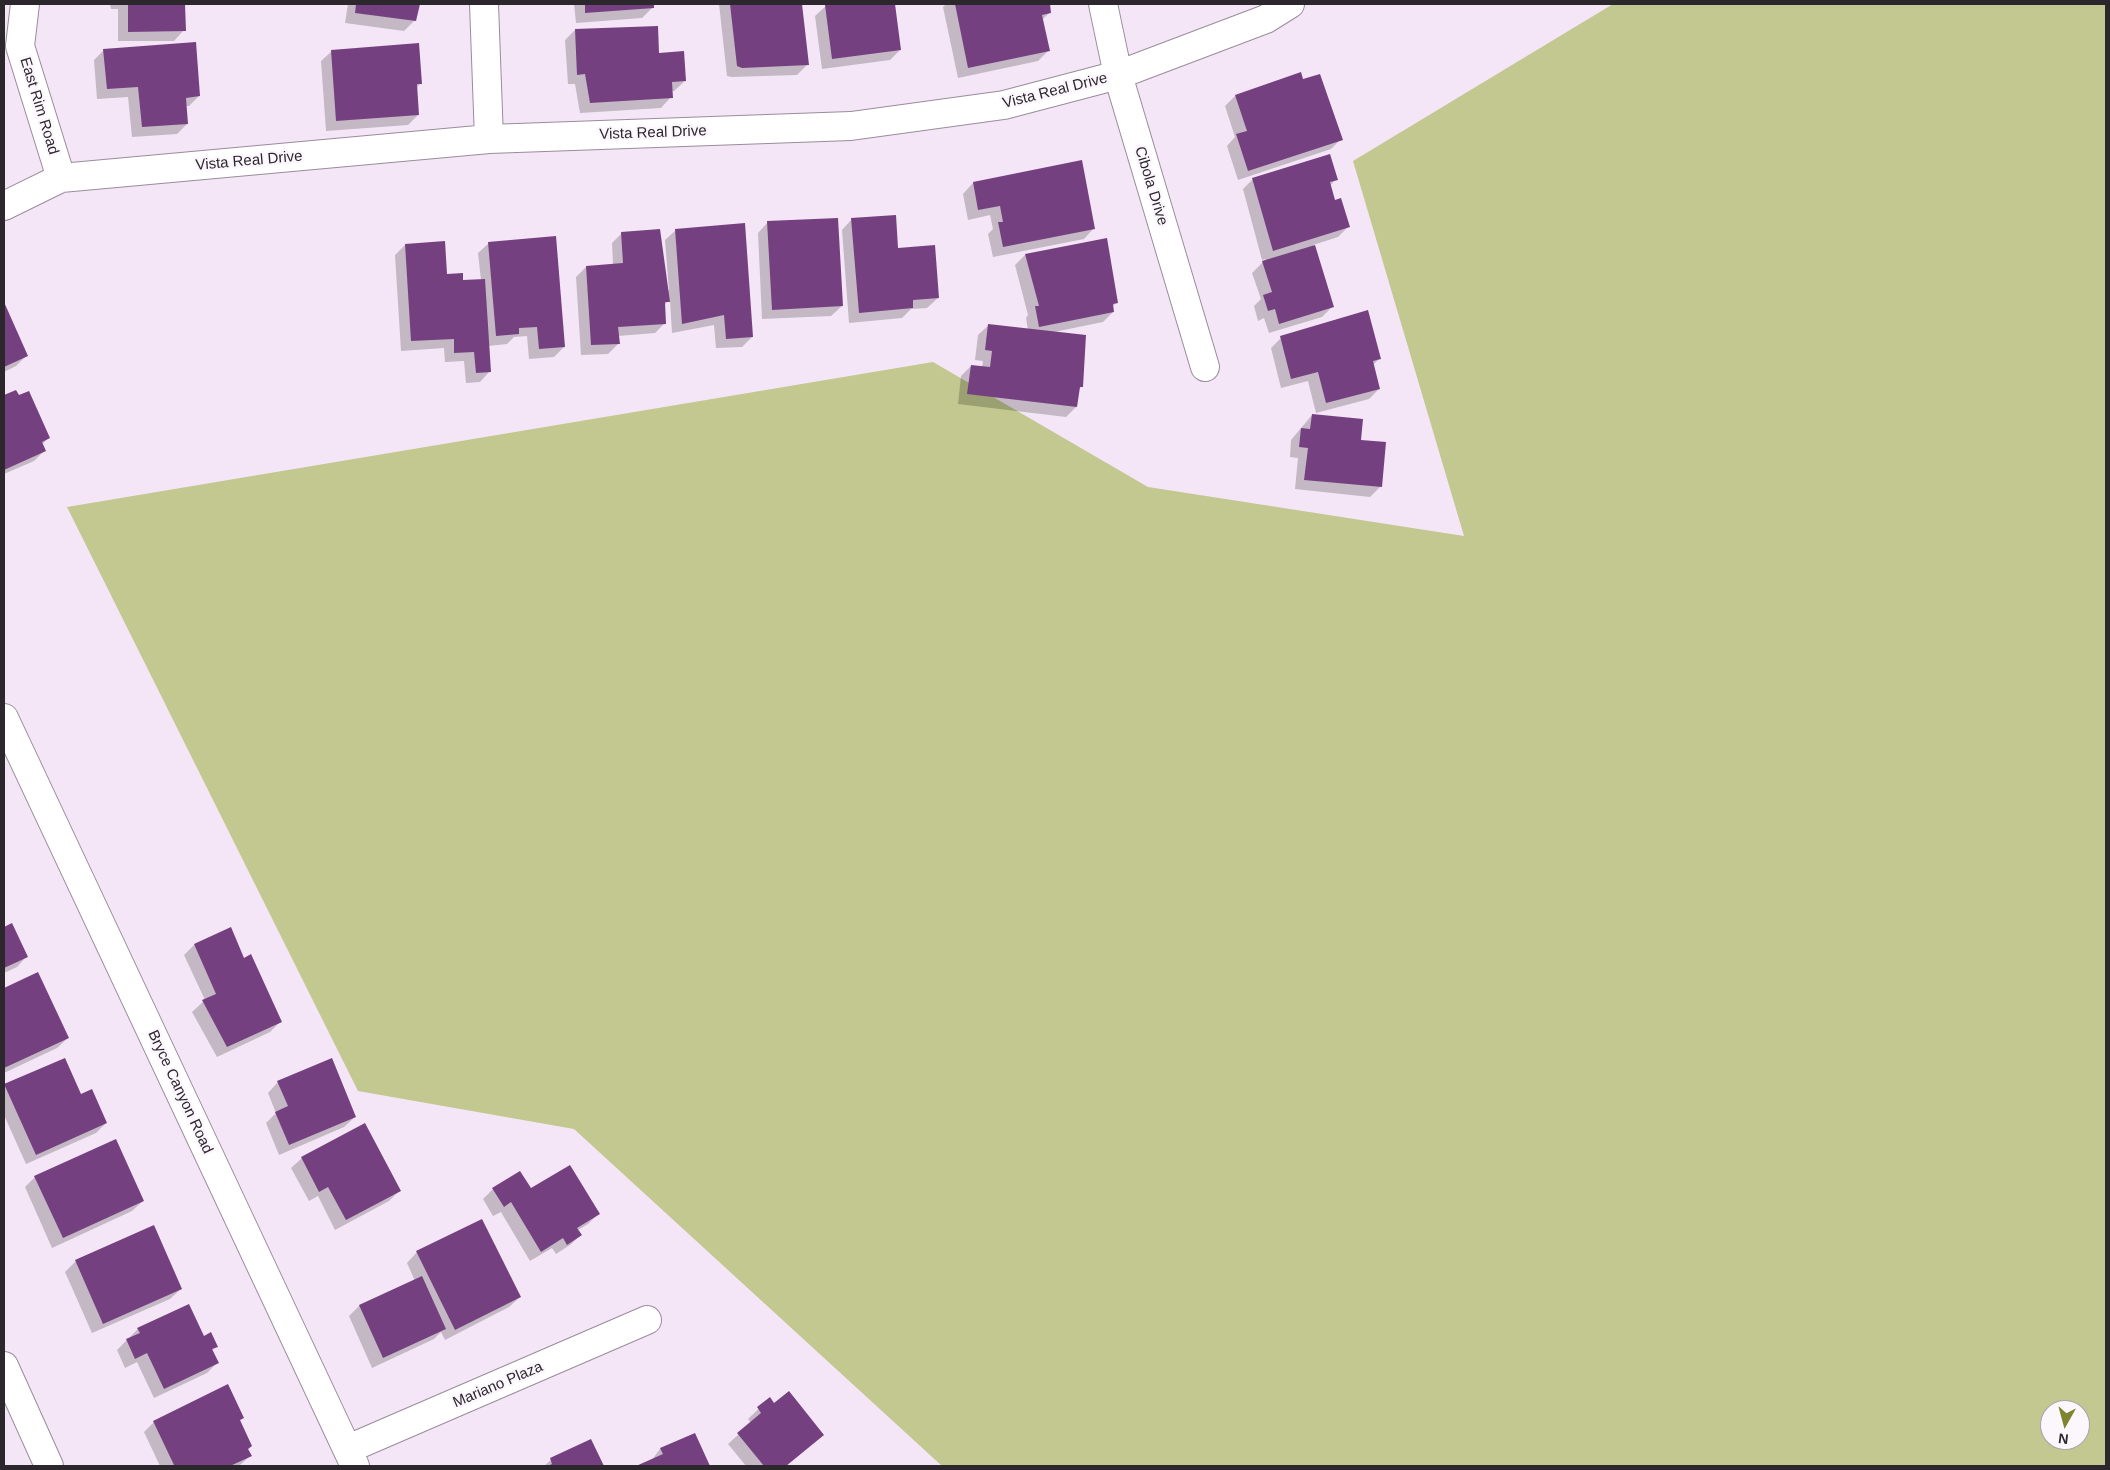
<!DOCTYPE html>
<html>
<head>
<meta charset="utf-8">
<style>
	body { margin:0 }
	#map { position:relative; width:2110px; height:1470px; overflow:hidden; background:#f4e6f6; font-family:Helvetica,sans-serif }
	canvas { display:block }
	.frame { position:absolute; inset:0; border:5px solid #2c272d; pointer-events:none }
	.north { position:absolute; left:2040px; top:1400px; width:50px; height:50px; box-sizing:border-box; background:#fcf7fd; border:1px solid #a9a4aa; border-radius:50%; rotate:187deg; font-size:14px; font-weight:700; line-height:20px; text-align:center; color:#2c272d }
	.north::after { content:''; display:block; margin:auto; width:18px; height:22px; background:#7e8430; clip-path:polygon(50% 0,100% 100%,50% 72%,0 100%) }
</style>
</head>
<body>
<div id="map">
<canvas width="2110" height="1470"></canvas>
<div class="frame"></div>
<div class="north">N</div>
</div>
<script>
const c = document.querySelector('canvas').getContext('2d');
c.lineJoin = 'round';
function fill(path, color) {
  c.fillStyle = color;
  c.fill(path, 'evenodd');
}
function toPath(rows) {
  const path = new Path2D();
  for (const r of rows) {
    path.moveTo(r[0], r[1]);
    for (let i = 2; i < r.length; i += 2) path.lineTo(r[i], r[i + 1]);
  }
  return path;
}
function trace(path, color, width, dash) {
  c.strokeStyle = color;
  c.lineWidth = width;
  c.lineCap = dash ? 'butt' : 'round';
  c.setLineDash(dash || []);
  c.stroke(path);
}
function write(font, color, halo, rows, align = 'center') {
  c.font = font + ' Helvetica,sans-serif';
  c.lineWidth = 5;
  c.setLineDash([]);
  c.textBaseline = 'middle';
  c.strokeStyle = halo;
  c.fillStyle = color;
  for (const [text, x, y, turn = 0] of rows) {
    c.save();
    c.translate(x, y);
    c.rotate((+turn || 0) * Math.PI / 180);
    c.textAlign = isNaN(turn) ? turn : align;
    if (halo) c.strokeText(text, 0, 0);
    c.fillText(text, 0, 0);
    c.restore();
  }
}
const green = toPath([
	[1613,4,2106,4,2106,1466,942,1466,574,1129,358,1091,67,507,933,362,1148,487,1464,536,1353,161],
	[2050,1410,2080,1410,2080,1440,2050,1440]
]);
const shadow = toPath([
	[110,4,184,4,184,30,174,41,118,41,118,9,111,9],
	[348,4,419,4,415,20,404,31,345,23],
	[574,4,652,4,652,8,642,18,576,23],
	[719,4,800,4,808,64,797,75,732,77,727,76],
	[845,4,894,4,900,50,890,60,822,69,815,16,826,6],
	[946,4,1048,4,1050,12,1042,20,1048,51,1038,61,958,78,943,7],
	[575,30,658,54,685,81,674,91,671,91,671,97,661,108,580,113,575,84,568,84,565,40],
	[104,50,199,96,189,106,186,106,187,124,177,134,132,137,128,97,97,99,94,60],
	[332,51,420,84,416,88,418,115,408,125,326,131,321,61],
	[1235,96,1341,139,1331,149,1238,180,1227,146,1235,137,1225,106],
	[1081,162,1094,228,1084,239,993,257,988,234,993,229,990,215,968,220,963,194,973,183],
	[1253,179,1336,179,1330,186,1334,202,1348,227,1338,237,1313,245,1332,307,1322,317,1269,333,1264,318,1258,321,1254,306,1261,299,1252,273,1266,259,1262,260,1243,189],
	[852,219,897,249,938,298,927,308,911,309,902,318,849,323,842,230],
	[768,222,842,306,831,316,762,319,758,233],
	[676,230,752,337,742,347,716,348,714,325,672,333,670,300,664,305,665,323,655,333,618,336,618,344,608,354,581,355,576,277,586,267,613,265,612,243,622,233,667,291,669,290,665,240],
	[489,243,564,347,554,357,529,359,527,336,514,337,507,344,488,346,490,371,480,382,466,383,464,361,445,362,444,348,401,351,395,255,405,245,446,276,462,281,481,280,478,253],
	[1025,255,1116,303,1112,307,1113,312,1103,322,1054,332,1082,386,1078,390,1076,407,1066,417,958,404,961,376,971,366,982,367,983,361,975,360,978,335,989,325,1028,330,1026,318,1028,315,1015,265],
	[4,305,26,356,16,366,4,372],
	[1281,338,1379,359,1373,365,1379,389,1369,399,1316,413,1308,381,1281,388,1271,348],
	[16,391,48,438,42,445,44,451,34,461,4,474,4,397],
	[1312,415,1380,487,1370,497,1295,489,1298,458,1290,457,1291,440],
	[11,924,27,956,17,967,4,973,4,928],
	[194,945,244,959,280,1022,270,1032,217,1057,192,1012,205,1000,184,955],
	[38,974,68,1038,57,1048,4,1073,4,990],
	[278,1082,355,1117,344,1127,279,1155,266,1123,276,1113,268,1093],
	[5,1085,80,1095,106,1123,96,1133,26,1164,4,1115],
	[364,1125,399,1191,389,1201,335,1230,318,1196,309,1201,291,1168,302,1158],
	[35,1177,143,1201,132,1211,52,1248,25,1187],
	[493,1189,598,1214,588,1224,578,1230,581,1235,570,1245,556,1254,552,1248,530,1261,501,1212,493,1216,483,1199],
	[153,1227,181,1289,170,1299,92,1333,65,1272,75,1262],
	[417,1252,520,1297,509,1307,445,1340,441,1332,434,1339,372,1368,349,1316,359,1306,415,1281,407,1263],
	[138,1329,204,1338,216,1346,212,1351,217,1363,207,1373,154,1398,137,1362,125,1368,117,1350],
	[769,1399,774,1405,823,1435,786,1466,746,1466,728,1444,751,1423,748,1419],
	[243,1418,239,1421,250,1456,239,1466,160,1466,144,1432,154,1422],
	[694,1434,709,1466,639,1466,651,1461,660,1449],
	[591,1441,602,1466,544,1466,551,1460]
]);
const building = toPath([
	[128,4,185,4,186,31,128,32],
	[356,4,420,4,416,21,355,13],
	[585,4,654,4,654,8,585,13],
	[730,4,802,4,809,65,742,68,737,66],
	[835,4,895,4,901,50,832,59,825,5],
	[955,4,1050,4,1051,13,1042,15,1050,51,968,68],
	[658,26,659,53,684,51,686,81,672,82,673,98,590,103,585,74,577,75,575,29],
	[196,42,200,96,186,98,188,124,142,127,138,87,107,89,103,49],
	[419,43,422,84,417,84,419,115,336,121,331,50],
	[1301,72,1303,79,1320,74,1343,140,1248,171,1236,134,1247,131,1235,95],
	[1330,154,1338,180,1330,182,1335,200,1341,198,1350,227,1273,251,1252,178],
	[1082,160,1095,229,1003,247,998,222,1003,222,1000,206,978,210,973,182],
	[896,215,898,248,935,245,939,298,913,300,913,308,859,313,851,218],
	[838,218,843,306,772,310,767,221],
	[745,223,753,337,726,339,724,315,682,324,675,229],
	[660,229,670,302,665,302,666,324,618,327,620,344,591,345,586,266,623,263,621,232],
	[556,236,565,347,539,349,537,327,519,328,519,334,496,336,488,242],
	[1107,238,1118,303,1113,304,1114,312,1039,327,1035,306,1039,306,1025,254],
	[445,241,447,274,463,273,463,280,485,279,491,372,476,373,474,352,454,353,454,339,411,341,405,244],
	[1315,245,1334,307,1279,324,1275,309,1268,311,1263,295,1272,292,1262,261],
	[4,302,28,356,4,367],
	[1368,310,1381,359,1373,361,1380,389,1326,403,1318,372,1291,379,1280,336],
	[988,324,1086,335,1083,387,1080,387,1077,407,967,394,971,365,990,367,992,351,985,350],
	[16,390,19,395,29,391,50,438,42,442,46,451,4,470,4,395],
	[1312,414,1363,419,1361,440,1386,442,1382,487,1304,480,1308,448,1299,447,1301,428,1310,429],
	[12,923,28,957,4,968,4,927],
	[231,927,244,958,251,954,282,1022,227,1047,202,1000,216,994,194,944],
	[38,972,69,1038,4,1068,4,988],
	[65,1058,81,1094,92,1089,107,1123,36,1155,4,1084],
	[332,1058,356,1117,289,1145,275,1112,288,1106,277,1081],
	[365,1123,401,1191,346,1220,328,1187,319,1192,301,1157],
	[116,1139,144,1201,63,1238,34,1176],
	[570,1165,600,1214,577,1228,582,1235,567,1245,563,1238,541,1252,511,1202,504,1207,492,1188,520,1171,531,1188],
	[482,1219,521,1297,455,1330,416,1251],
	[154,1225,182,1289,103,1324,75,1260],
	[422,1276,446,1329,383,1358,359,1305],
	[189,1304,204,1336,211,1332,218,1347,212,1349,219,1363,164,1389,147,1353,135,1359,126,1339,140,1333,137,1328],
	[228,1384,244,1418,240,1420,252,1446,248,1449,252,1456,230,1466,173,1466,174,1465,153,1421],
	[789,1391,824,1435,786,1466,764,1466,737,1433,761,1413,757,1407,770,1397,774,1403],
	[695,1433,710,1466,636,1466,663,1454,660,1448],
	[591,1439,604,1466,548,1466,552,1464,550,1458]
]);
const minor = toPath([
	[25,4,20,46,61,178],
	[484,4,489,139],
	[1103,4,1118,75,1205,367],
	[4,206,61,178,489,139,851,126,1004,105,1118,75,1266,19,1290,4],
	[4,718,355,1466],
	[4,1366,49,1466],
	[348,1449,647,1320]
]);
const streetNames = [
	["Vista Real Drive",1055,91,-14],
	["East Rim Road",39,106,73],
	["Vista Real Drive",653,133,-2],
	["Vista Real Drive",249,161,-5],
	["Cibola Drive",1151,186,73],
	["Bryce Canyon Road",180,1092,65],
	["Mariano Plaza",498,1385,-23]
];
fill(green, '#c2c890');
fill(shadow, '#0003');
fill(building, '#754080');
trace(minor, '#998c9b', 30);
trace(minor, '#fff', 28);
write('15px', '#2c272d', '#fcf7fd', streetNames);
</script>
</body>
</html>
